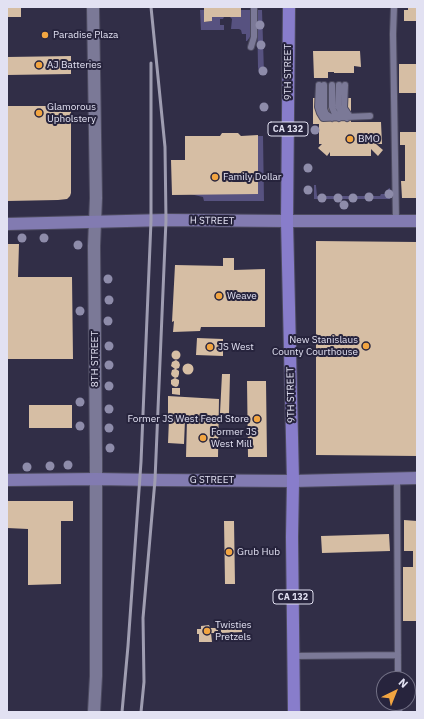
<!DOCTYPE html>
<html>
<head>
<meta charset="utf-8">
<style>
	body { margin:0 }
	#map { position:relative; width:424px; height:719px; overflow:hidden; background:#312e47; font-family:"IBM Plex Sans",sans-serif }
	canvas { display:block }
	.frame { position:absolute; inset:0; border:8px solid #e2e1f2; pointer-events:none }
	.north { position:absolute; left:376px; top:671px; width:40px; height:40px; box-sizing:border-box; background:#27243d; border:1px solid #727085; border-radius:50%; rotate:43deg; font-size:11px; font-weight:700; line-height:16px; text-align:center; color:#e2e1f2 }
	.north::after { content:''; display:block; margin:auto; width:14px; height:18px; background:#f2a541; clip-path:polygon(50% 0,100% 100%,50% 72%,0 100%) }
</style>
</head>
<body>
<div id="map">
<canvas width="424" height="719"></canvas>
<div class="frame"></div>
<div class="north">N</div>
</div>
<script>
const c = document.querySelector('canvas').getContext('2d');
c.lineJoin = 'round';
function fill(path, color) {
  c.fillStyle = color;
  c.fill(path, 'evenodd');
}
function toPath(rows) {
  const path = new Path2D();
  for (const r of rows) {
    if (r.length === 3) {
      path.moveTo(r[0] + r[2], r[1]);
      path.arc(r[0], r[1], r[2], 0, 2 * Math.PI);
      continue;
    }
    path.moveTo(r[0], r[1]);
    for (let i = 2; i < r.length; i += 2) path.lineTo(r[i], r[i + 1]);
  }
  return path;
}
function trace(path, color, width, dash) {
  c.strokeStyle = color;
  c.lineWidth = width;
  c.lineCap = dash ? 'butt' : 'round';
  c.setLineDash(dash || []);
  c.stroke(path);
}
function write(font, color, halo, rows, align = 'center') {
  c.font = font + ' "IBM Plex Sans",sans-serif';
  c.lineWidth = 4;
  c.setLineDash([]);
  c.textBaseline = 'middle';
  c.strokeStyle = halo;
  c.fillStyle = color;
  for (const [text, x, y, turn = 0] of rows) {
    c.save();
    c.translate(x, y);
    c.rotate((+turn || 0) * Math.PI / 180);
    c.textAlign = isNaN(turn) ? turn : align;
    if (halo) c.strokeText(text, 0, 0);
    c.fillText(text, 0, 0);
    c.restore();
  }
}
const green = toPath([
	[200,10,204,10,204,22,212,21,212,17,224,17,223,19,220,19,220,25,224,25,224,30,201,30],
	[241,10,251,10,251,33,250,37,247,41,246,41,246,34,242,34,241,30,239,29,231,29,232,19,230,17,241,17],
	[257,10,262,10,264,73,262,75,259,72,258,67],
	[258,136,263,136,264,201,204,201,203,197,190,194,258,194],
	[314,185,316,185,316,186,317,196,380,196,381,194,388,194,388,189,390,188,390,199,314,199]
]);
const building = toPath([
	[7,7,21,7,21,17,7,17],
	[204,7,241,7,241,17,212,17,212,21,204,22],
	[408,7,417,7,417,21,404,21,404,10,408,10],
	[313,51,360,51,361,67,354,66,354,73,334,73,334,72,328,72,328,78,314,78],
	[71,56,71,74,7,75,7,57],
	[399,64,417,64,417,93,399,93],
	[313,98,351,98,351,122,381,122,382,144,376,144,383,150,378,156,371,149,371,156,330,156,330,152,327,156,318,148,322,144,319,144,319,124,313,124],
	[7,106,71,106,71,193,70,196,67,199,58,200,7,201],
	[400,132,417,132,417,198,402,198,401,181,405,181,405,145,400,145],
	[222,133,238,133,241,136,258,135,258,194,172,195,171,160,185,160,185,136,220,136],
	[316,241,417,242,417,456,316,455],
	[7,244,19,244,18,277,72,277,73,359,7,359],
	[223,258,234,258,234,270,265,269,265,327,201,327,200,331,173,332,174,321,172,322,175,265,223,266],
	[197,338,223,339,223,356,196,355],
	[176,355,4.5],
	[176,360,179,362,180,365,179,368,176,369,179,371,179,374,178,377,175,378,179,380,179,383,178,386,176,387,173,386,171,384,171,380,175,378,172,376,171,374,172,370,175,369,171,366,172,362],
	[188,369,5.5],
	[222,374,230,374,229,414,220,413],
	[247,381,266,381,267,457,248,457],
	[172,388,180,388,180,395,172,394],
	[168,396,219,399,218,457,186,457,187,419,168,418],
	[29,405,72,405,72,428,29,428],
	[169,419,185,420,184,444,168,443],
	[7,501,73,501,73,521,61,521,61,584,28,585,28,529,7,528],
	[404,520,417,521,417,621,403,621,403,567,413,567,413,551,404,551],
	[224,521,234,521,235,584,225,584],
	[389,534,390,551,322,553,321,536],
	[209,625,210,628,218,628,218,633,211,633,212,642,199,642,199,634,197,634,197,629,201,629,201,626],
	[227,625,233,625,233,628,242,627,242,632,221,633,221,628,227,628]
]);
const lane = toPath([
	[394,7,393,34,396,221],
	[251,47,254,37,254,7],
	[319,85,318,107,320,113,323,118,370,116],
	[324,85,324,109,326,114,332,118],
	[332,85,332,107,334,112,339,118],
	[339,85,338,106,343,115,347,118],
	[345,85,344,108,350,117],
	[397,478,398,679],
	[294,656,398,655],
	[399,703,399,712]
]);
const street = toPath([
	[93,7,96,198,94,246,96,458,96,676,94,712]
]);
const secondary = toPath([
	[7,224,166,220,287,221,417,221],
	[7,480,96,479,155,480,293,481,417,478]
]);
const primary = toPath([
	[289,7,287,221,293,481,292,537,294,712]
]);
const rail = toPath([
	[122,712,128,646,141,462,151,221,151,63],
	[141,712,144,682,143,618,155,480,166,220,165,147,151,7]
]);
const trees = [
	[260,25],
	[261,45],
	[263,71],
	[264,107],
	[315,130],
	[308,168],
	[308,190],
	[389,194],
	[369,197],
	[322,198],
	[338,198],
	[353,198],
	[344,205],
	[22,238],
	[44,238],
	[78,245],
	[108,279],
	[109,300],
	[80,311],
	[108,321],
	[109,346],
	[109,365],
	[109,386],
	[80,402],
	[109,409],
	[80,426],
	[109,428],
	[110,448],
	[68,465],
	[50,466],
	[27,467]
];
const markers = [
	[45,35,4,"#f2a541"],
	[39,65,4,"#f2a541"],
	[39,113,4,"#f2a541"],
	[350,139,4,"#f2a541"],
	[215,177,4,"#f2a541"],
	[219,296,4,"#f2a541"],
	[366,346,4,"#f2a541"],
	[210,347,4,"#f2a541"],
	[257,419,4,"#f2a541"],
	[203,438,4,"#f2a541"],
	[229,552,4,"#f2a541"],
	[207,631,4,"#f2a541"]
];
const shields = [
	[288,129,40],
	[293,597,40]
];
const shieldNames = [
	["CA 132",288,129],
	["CA 132",293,597]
];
const poiNames = [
	["Paradise Plaza",53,35],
	["AJ Batteries",47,65],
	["Glamorous",47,107],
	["Upholstery",47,119],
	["BMO",358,139],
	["Family Dollar",223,177],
	["Weave",227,296],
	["New Stanislaus",358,340,"right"],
	["County Courthouse",358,352,"right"],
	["JS West",218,347],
	["Former JS West Feed Store",249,419,"right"],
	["Former JS",211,432],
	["West Mill",211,444],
	["Grub Hub",237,552],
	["Twisties",215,625],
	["Pretzels",215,637]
];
const streetNames = [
	["9TH STREET",288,72,-90],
	["H STREET",212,221,1],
	["8TH STREET",95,359,-90],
	["9TH STREET",291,395,-91],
	["G STREET",212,480]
];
fill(green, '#575280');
fill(building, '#d6bea4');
trace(lane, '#4d4b60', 8);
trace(street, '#4d4b60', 14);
trace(secondary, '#4d4b60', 14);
trace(primary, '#4d4b60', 14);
trace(lane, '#7b7997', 6);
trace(street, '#7b7997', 12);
trace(secondary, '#827bb1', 12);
trace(primary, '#887dcb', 12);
trace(rail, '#9f9db1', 3);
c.fillStyle = '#8e8caa';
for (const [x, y] of trees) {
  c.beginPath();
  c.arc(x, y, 4.5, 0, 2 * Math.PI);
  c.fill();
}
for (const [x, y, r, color] of markers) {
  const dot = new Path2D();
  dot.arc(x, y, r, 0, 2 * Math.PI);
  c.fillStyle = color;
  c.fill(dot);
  trace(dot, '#27243d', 1.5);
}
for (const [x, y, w] of shields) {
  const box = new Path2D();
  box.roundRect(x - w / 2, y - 7, w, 14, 3);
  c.fillStyle = '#27243d';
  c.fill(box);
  trace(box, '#e2e1f2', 1);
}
write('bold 9px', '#e2e1f2', null, shieldNames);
write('10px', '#e2e1f2', '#27243d', poiNames, 'left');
write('10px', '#e2e1f2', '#27243d', streetNames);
</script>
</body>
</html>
